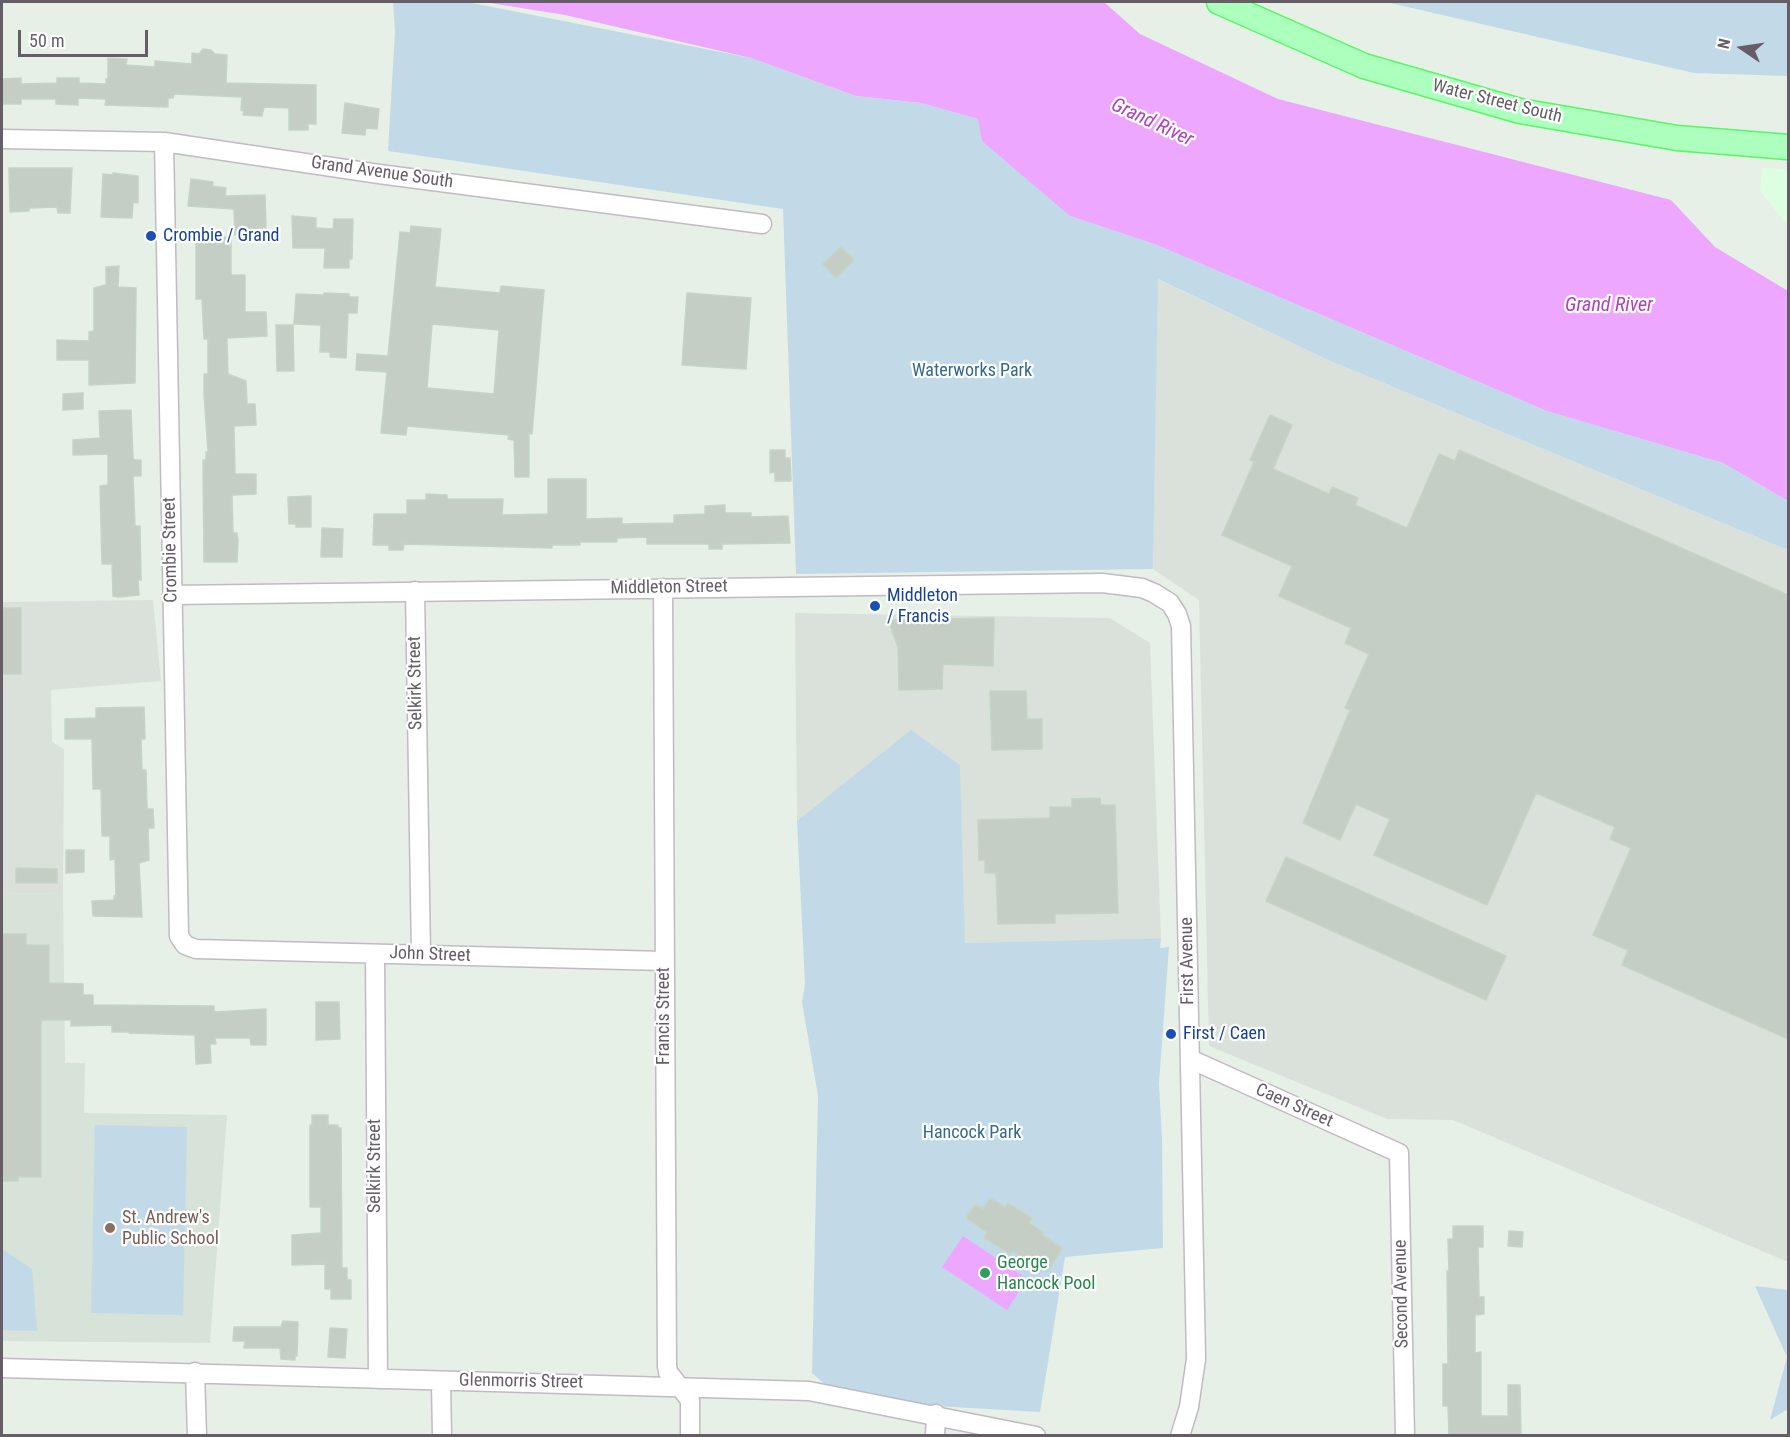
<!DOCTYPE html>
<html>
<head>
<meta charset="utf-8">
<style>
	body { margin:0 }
	#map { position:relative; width:1790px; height:1437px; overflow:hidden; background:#e6f0e7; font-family:"Roboto Condensed",sans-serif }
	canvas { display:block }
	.frame { position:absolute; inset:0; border:3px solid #665d67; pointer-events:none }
	.north { position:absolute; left:1712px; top:18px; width:60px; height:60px; -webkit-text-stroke:4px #fff; paint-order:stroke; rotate:283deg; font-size:16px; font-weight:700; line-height:24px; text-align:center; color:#665d67 }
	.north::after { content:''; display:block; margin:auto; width:21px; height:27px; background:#665d67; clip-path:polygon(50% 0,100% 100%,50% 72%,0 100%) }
	.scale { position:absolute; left:18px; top:30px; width:130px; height:27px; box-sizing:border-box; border:3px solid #665d67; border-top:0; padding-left:8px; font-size:18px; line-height:21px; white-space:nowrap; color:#665d67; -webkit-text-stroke:4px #fff; paint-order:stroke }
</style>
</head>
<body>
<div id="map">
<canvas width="1790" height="1437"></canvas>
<div class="frame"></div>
<div class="north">N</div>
<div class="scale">50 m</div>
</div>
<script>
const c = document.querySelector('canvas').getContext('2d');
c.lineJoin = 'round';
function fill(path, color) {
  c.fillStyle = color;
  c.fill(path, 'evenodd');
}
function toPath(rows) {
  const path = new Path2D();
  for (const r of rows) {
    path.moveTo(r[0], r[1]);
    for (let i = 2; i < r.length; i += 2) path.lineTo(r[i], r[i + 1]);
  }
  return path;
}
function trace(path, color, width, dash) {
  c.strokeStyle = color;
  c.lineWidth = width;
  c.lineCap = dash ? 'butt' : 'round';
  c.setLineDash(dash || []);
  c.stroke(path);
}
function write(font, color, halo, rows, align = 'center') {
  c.font = font + ' "Roboto Condensed",sans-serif';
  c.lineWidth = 4.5;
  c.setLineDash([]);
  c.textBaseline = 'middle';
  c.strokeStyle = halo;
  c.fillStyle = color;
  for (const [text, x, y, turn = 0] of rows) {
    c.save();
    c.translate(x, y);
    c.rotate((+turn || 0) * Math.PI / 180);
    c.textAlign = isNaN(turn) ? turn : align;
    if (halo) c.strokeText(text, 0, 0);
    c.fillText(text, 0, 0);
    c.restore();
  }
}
const commercial = toPath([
	[1762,168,1788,169,1788,226,1760,191]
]);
const industrial = toPath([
	[1157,279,1328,360,1788,550,1788,1262,1453,1120,1387,1119,1209,1046,1199,600,1153,569],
	[153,600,161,681,51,690,52,742,64,749,63,893,2,894,2,602],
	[795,613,1110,618,1150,643,1161,938,964,943,961,812,797,821]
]);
const education = toPath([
	[63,893,65,1063,85,1063,84,1113,227,1115,210,1343,2,1341,2,894]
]);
const green = toPath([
	[393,2,467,2,751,58,856,96,921,103,978,119,1070,216,1157,245,1547,411,1723,463,1788,501,1788,550,1328,360,1158,279,1153,569,796,574,783,209,388,151,395,32],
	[1386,2,1788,2,1788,76,1694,73],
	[911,730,960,765,965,943,1161,938,1160,948,1169,947,1159,1083,1162,1140,1163,1248,1065,1257,1040,1412,935,1406,828,1387,812,1373,818,1096,802,1002,805,984,797,821],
	[95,1125,187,1127,183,1315,91,1313],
	[2,1249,32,1269,37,1331,2,1330],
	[1755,1286,1788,1290,1788,1409,1770,1420,1787,1357]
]);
const water = toPath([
	[484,2,1104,2,1140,34,1278,99,1671,200,1715,247,1788,291,1788,501,1723,463,1547,411,1157,245,1070,216,982,141,978,119,921,103,856,96,751,58,565,15],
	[963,1236,1027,1279,1007,1310,942,1267]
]);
const building = toPath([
	[203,49,211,50,215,54,227,55,226,83,316,85,316,124,308,124,308,130,289,130,289,108,264,107,262,116,243,115,244,111,241,110,242,97,174,94,173,98,168,98,168,107,105,105,106,99,78,98,78,105,56,104,56,99,21,99,21,104,2,104,2,79,21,78,21,84,57,83,57,78,79,78,79,83,106,84,106,79,108,79,108,58,127,59,126,65,155,67,155,61,192,64,192,53,199,54,203,49],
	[345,103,379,109,377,129,366,128,365,135,342,133,345,103],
	[9,168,72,168,70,213,58,213,57,207,29,208,29,211,10,212,9,168],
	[113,173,138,176,138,203,133,202,132,218,101,217,103,174,113,175,113,173],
	[191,179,213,182,212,186,226,188,225,196,265,195,266,228,259,228,259,234,235,235,234,209,188,206,191,179],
	[292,216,316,218,316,228,333,229,334,219,353,219,352,259,349,259,349,268,324,268,325,248,293,248,292,216],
	[411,226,441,229,435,287,500,293,501,286,544,290,532,434,529,433,529,477,515,477,514,440,508,439,509,435,407,426,406,435,381,433,387,372,356,370,357,354,388,356,400,232,410,233,411,226],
	[432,324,499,330,494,394,427,388,432,324],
	[196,237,231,237,231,275,245,275,245,312,266,312,267,336,227,338,228,374,246,381,247,404,255,404,256,425,234,426,235,474,256,474,256,494,232,495,233,533,237,533,238,541,237,562,204,562,203,460,206,460,206,452,208,452,204,394,204,374,208,374,208,339,204,339,202,299,196,299,196,237],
	[841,247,854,260,836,278,823,264,841,247],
	[119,266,118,287,136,288,135,383,89,385,89,360,57,360,57,340,89,341,89,332,94,331,94,288,106,285,106,267,119,266],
	[324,293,349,294,349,297,358,297,357,313,348,313,346,358,330,357,330,352,320,352,321,325,294,324,296,294,324,295,324,293],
	[687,293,751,298,746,369,682,365,687,293],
	[276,325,293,325,294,371,277,371,276,325],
	[83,393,83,409,63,410,63,394,83,393],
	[131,410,133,458,134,460,141,460,141,476,133,476,135,526,140,526,141,580,138,580,139,595,119,597,113,596,112,564,102,564,100,486,108,485,108,454,73,455,73,440,100,438,99,411,131,410],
	[1270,415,1292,425,1273,469,1329,494,1332,487,1358,498,1355,505,1407,528,1439,454,1455,461,1459,450,1788,595,1788,1039,1622,965,1628,950,1593,935,1631,848,1610,839,1615,827,1536,793,1487,905,1374,855,1390,819,1356,804,1340,840,1303,823,1350,710,1345,708,1369,654,1345,643,1351,628,1279,596,1292,566,1222,535,1254,462,1250,460,1270,415],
	[770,450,785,450,785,458,790,458,791,481,775,481,775,472,770,473,770,450],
	[548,479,586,479,586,519,622,518,622,524,674,523,674,515,705,514,705,506,725,505,725,513,751,513,751,517,788,516,790,543,722,544,722,549,709,549,709,544,647,544,647,537,617,538,617,542,580,542,580,545,552,545,552,548,404,544,403,550,389,550,389,545,373,545,374,514,407,514,407,500,426,500,426,494,447,495,447,499,503,499,502,515,548,514,548,479],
	[311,496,311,527,296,527,296,524,289,524,288,497,311,496],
	[322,528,343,529,342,557,321,557,322,528],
	[2,608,21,608,21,674,2,674,2,608],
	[994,618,993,666,943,664,942,689,899,690,898,647,888,620,994,618],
	[990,691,1026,691,1027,719,1042,719,1042,749,992,750,990,691],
	[144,707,145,739,141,739,142,770,146,770,147,807,148,809,153,809,154,828,148,828,149,860,139,863,142,917,93,916,92,901,114,900,114,896,116,896,115,859,110,860,110,836,102,836,101,789,93,789,92,739,65,739,65,719,96,718,96,708,144,707],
	[1100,798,1101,805,1115,805,1118,913,1055,914,1055,923,998,924,996,873,985,873,985,860,979,860,978,820,1050,818,1050,807,1072,807,1072,799,1100,798],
	[66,850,84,850,84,872,66,873,66,850],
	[1286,857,1506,956,1486,1000,1266,901,1286,857],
	[16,868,57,869,57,883,16,883,16,868],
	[2,934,26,934,26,945,49,945,49,983,83,984,83,995,93,995,93,1005,214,1006,214,1011,216,1012,266,1009,266,1045,251,1045,250,1038,215,1038,216,1044,210,1044,211,1063,196,1064,195,1035,129,1033,129,1032,112,1032,112,1025,71,1026,71,1020,41,1020,41,1177,18,1177,18,1181,2,1181,2,934],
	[316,1002,339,1002,340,1039,316,1040,316,1002],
	[312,1115,328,1115,328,1125,338,1125,338,1128,341,1128,342,1268,347,1268,347,1280,351,1280,351,1299,331,1299,331,1289,325,1289,325,1264,292,1265,292,1235,321,1233,321,1207,310,1207,310,1125,312,1125,312,1115],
	[990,1198,1005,1207,1008,1203,1032,1218,1029,1223,1044,1233,1042,1235,1062,1248,1048,1271,1012,1251,1010,1254,984,1238,987,1232,966,1218,975,1204,983,1209,990,1198],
	[1453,1226,1483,1226,1483,1247,1478,1247,1479,1297,1484,1297,1484,1314,1475,1315,1475,1353,1481,1352,1481,1416,1508,1416,1508,1385,1520,1385,1521,1436,1449,1436,1448,1406,1443,1406,1443,1364,1448,1364,1447,1271,1449,1271,1448,1239,1453,1239,1453,1226],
	[1509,1231,1523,1232,1522,1247,1508,1246,1509,1231],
	[283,1321,298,1322,297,1356,295,1355,295,1360,281,1359,280,1348,244,1348,245,1341,233,1341,234,1327,281,1327,283,1321],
	[330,1328,347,1329,345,1358,328,1357,330,1328]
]);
const minor = toPath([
	[2,139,164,142,379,174,762,224],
	[164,142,179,936,185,945,196,949,664,961],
	[663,588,667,1366,668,1372,690,1400,690,1436],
	[415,591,421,955],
	[172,595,1102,583,1142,588,1154,593,1170,603,1177,614,1181,626,1196,1359,1189,1407,1180,1436],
	[375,954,378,1379],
	[1190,1059,1399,1153,1405,1436],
	[2,1368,809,1391,1036,1436],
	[195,1372,197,1436],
	[441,1381,442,1436],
	[935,1436,936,1414]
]);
const major = toPath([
	[1219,2,1364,66,1520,111,1677,138,1788,147]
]);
const markers = [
	[151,236,6,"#1a4fb4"],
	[875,606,6,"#1a4fb4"],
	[1171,1034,6,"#1a4fb4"],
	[110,1228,6,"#8d6e63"],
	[985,1273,6,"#2e9e5b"]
];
const streetNames = [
	["Water Street South",1497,102,14],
	["Grand Avenue South",382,173,8],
	["Crombie Street",171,550,-91],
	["Middleton Street",669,588,-1],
	["Selkirk Street",416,683,-91],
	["John Street",430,955,2],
	["First Avenue",1188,961,-91],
	["Francis Street",664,1016,-90],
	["Caen Street",1294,1106,24],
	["Selkirk Street",375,1166,-90],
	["Second Avenue",1402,1294,-91],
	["Glenmorris Street",521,1382,1]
];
const transitNames = [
	["Crombie / Grand",163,236],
	["Middleton",887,596],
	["/ Francis",887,617],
	["First / Caen",1183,1034]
];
const parkNames = [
	["Waterworks Park",972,371],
	["Hancock Park",972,1133]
];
const educationNames = [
	["St. Andrew's",122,1218],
	["Public School",122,1239]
];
const leisureNames = [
	["George",997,1263],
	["Hancock Pool",997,1284]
];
const waterNames = [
	["Grand River",1152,123,25],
	["Grand River",1609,306]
];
fill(commercial, '#dcffe1');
fill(industrial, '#dae1db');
fill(education, '#d7e2d8');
fill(green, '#c2dae8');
fill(water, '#eda7ff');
fill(building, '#c4cec4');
trace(building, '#c4d5c5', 1.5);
trace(minor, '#c2bac2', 21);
trace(major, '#58f765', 27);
trace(minor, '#fff', 18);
trace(major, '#acffbc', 24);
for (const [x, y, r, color] of markers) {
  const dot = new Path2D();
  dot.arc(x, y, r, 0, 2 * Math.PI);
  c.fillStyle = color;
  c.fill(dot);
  trace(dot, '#fff', 2);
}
write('18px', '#665d67', '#fff', streetNames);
write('18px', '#164399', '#fff', transitNames, 'left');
write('18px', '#346a8f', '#fff', parkNames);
write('18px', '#785e54', '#fff', educationNames, 'left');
write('18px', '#27864d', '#fff', leisureNames, 'left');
write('italic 20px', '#af41bf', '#fff', waterNames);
</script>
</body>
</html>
